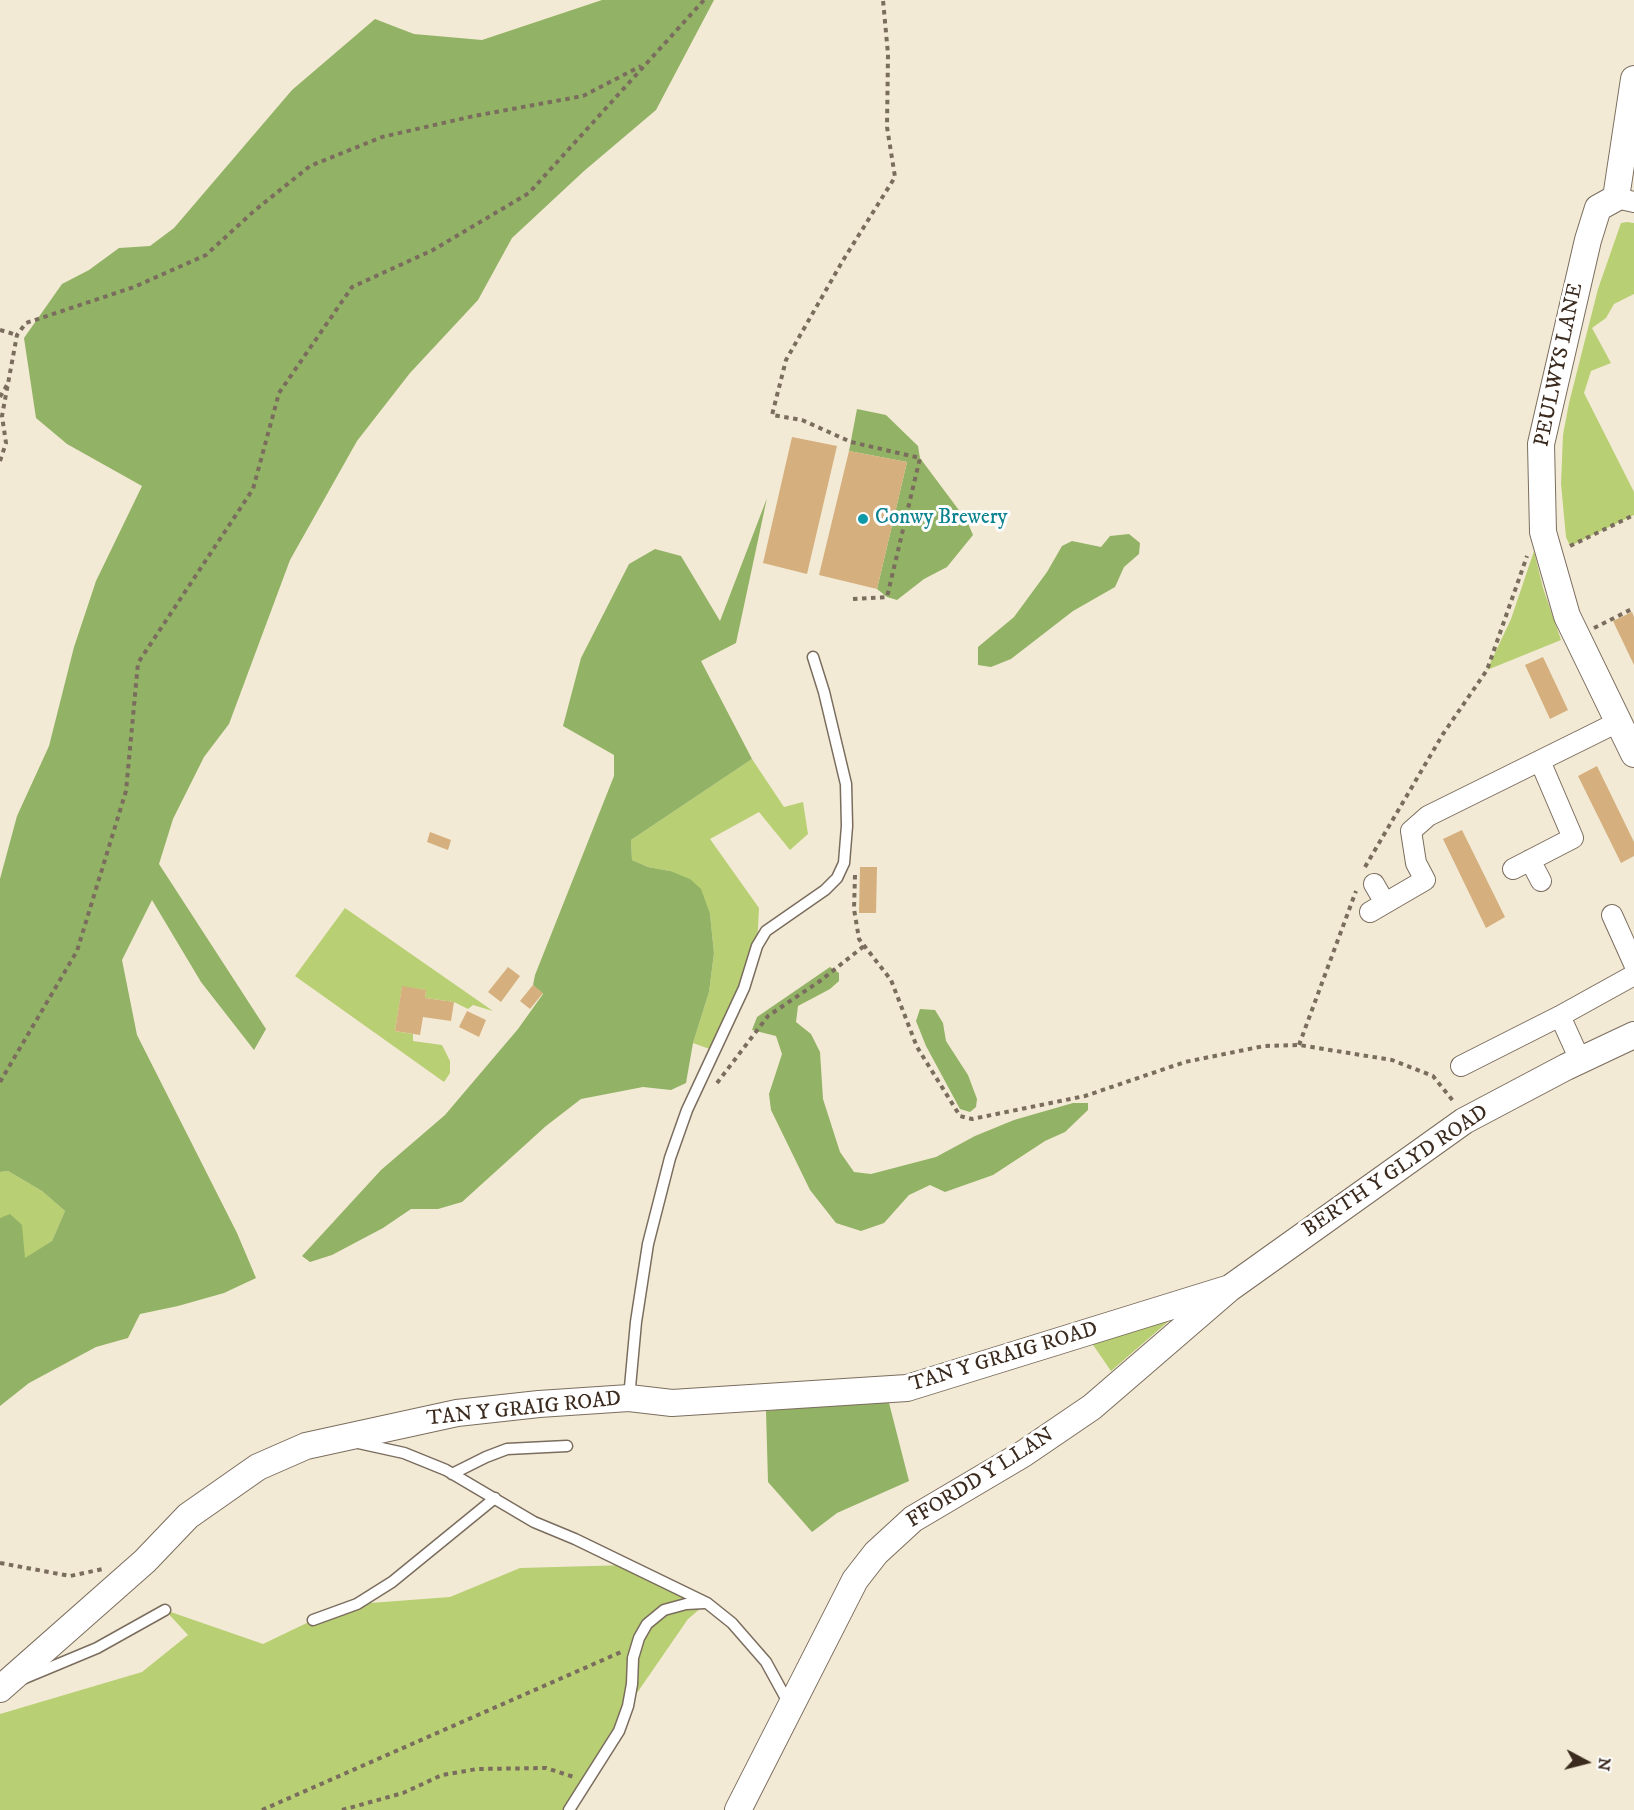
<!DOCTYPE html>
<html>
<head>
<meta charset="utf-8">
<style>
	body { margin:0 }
	#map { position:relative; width:1634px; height:1810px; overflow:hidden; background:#f3ead5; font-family:"IM FELL DW Pica",serif }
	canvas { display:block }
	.north { position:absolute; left:1556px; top:1732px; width:60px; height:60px; -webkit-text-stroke:4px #fff; paint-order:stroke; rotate:97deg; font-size:16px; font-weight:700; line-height:24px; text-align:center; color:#3b2a1e }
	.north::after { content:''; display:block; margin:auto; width:21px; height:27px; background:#3b2a1e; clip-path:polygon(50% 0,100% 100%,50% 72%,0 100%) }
</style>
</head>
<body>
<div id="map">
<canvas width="1634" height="1810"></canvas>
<div class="north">N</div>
</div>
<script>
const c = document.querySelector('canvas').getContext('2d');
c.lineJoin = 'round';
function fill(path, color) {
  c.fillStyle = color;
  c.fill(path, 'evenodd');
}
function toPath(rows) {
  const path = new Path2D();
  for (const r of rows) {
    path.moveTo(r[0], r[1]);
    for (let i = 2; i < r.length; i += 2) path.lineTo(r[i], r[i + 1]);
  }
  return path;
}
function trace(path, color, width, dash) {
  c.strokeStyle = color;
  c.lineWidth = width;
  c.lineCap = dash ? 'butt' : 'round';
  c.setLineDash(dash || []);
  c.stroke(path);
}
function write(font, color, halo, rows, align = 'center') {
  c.font = font + ' "IM FELL DW Pica",serif';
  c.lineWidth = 6;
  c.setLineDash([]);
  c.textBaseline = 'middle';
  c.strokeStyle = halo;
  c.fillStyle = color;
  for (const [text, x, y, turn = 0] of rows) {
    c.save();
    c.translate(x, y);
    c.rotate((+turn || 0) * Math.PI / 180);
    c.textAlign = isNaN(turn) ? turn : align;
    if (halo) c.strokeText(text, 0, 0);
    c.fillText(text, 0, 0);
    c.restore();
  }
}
const green = toPath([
	[1627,222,1634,223,1634,294,1614,304,1606,318,1592,328,1611,363,1591,371,1584,393,1634,492,1634,515,1570,546,1566,537,1561,484,1563,435,1569,403,1598,289,1621,223],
	[1534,551,1543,588,1561,640,1487,670,1511,619],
	[752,759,784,807,803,802,808,834,790,850,759,812,710,839,759,908,757,946,715,1051,693,1043,709,992,714,953,710,914,670,871,648,867,632,860,631,840],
	[345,908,493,1011,473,1005,468,1009,454,1002,425,998,426,990,402,987,395,1031,413,1034,413,1041,442,1045,450,1061,450,1073,444,1082,295,976],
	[8,1171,42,1191,65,1211,52,1241,25,1259,10,1215,0,1218,0,1172],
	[1170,1320,1111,1371,1089,1339],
	[628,1565,707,1603,688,1619,628,1706,569,1810,0,1810,0,1714,142,1672,188,1635,165,1610,263,1644,313,1620,357,1604,450,1597,520,1568]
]);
const forest = toPath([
	[602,0,714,0,656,110,584,171,512,238,478,300,410,373,357,441,290,560,229,724,204,757,173,819,159,864,266,1029,254,1050,201,982,152,900,122,960,137,1035,237,1233,256,1278,224,1293,178,1306,140,1314,128,1338,96,1347,29,1383,0,1406,0,1218,10,1214,22,1225,25,1258,52,1241,65,1211,42,1191,8,1171,0,1172,0,879,17,816,49,746,74,647,96,581,142,486,67,444,36,418,24,338,62,284,89,270,119,248,150,246,174,228,292,90,375,19,414,34,482,40],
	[857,409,886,415,918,446,920,458,967,521,973,535,947,567,924,579,897,600,887,597,877,589,907,462,849,451],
	[767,498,736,643,701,661,752,759,631,840,632,860,648,867,670,871,690,879,701,889,710,914,714,953,709,992,693,1043,686,1083,671,1090,643,1087,581,1099,546,1126,462,1202,438,1209,411,1209,383,1228,332,1255,310,1262,302,1256,381,1170,445,1115,518,1029,543,994,533,985,535,975,614,776,614,755,563,726,581,658,629,564,655,549,681,556,720,621],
	[1129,534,1140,543,1139,554,1124,567,1115,587,1073,611,1011,659,991,667,978,665,978,647,1014,617,1047,572,1062,546,1072,541,1101,547,1110,536],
	[830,967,839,973,839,981,830,989,798,1006,796,1022,811,1034,820,1052,823,1099,840,1152,854,1172,871,1174,936,1157,975,1136,1014,1120,1073,1103,1088,1103,1088,1110,1065,1132,1045,1141,993,1175,945,1192,930,1185,909,1195,884,1223,861,1231,836,1223,810,1190,771,1110,769,1094,782,1054,776,1036,752,1030,757,1017],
	[920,1009,935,1010,943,1023,946,1041,968,1075,977,1099,976,1107,970,1112,960,1109,926,1046,916,1021],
	[888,1399,909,1481,837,1513,812,1532,768,1482,766,1411]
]);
const building = toPath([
	[792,437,837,446,807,574,763,563],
	[849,451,907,462,877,589,819,575],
	[1632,612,1634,617,1634,665,1613,621],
	[1543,657,1568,710,1550,719,1525,665],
	[1597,766,1634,842,1634,856,1621,863,1578,776],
	[1462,830,1505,917,1486,928,1443,839],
	[430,832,451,840,448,850,427,842],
	[860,867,877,867,876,913,859,913],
	[508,967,520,976,501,1002,488,992],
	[533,985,543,993,530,1009,520,1001],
	[402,986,426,990,425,998,454,1002,451,1021,423,1017,420,1035,395,1031],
	[467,1011,486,1020,479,1037,459,1027]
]);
const path = toPath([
	[0,330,17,335],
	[0,397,7,385],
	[0,461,6,443,2,416,17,335,26,323,134,287,206,255,254,211,310,166,382,137,474,116,583,96,641,66],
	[1570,546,1634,515],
	[853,599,887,597,920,458,851,442,802,420,772,415,786,360,842,262,895,177,887,127,888,54,883,0],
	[1594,628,1634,608],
	[1365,867,1443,734,1487,670,1527,556],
	[855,875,854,909,859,939,891,980,917,1047,960,1116,972,1119,1085,1096,1185,1062,1264,1046,1299,1045,1392,1060,1433,1076,1454,1102],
	[1299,1045,1356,891],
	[0,1082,77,951,126,791,138,663,253,489,279,393,352,287,433,250,529,193,704,0],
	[717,1083,768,1016,820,981,864,946],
	[0,1563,70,1576,103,1569],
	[262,1810,621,1652],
	[342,1810,403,1793,442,1775,477,1769,546,1768,574,1777]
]);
const service = toPath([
	[629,1398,636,1322,648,1244,670,1158,687,1110,744,988,757,946,766,931,825,890,837,878,844,863,847,826,846,784,824,692,813,657],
	[354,1442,404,1453,446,1470,534,1522,575,1539,707,1603,732,1623,766,1662,789,1704],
	[452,1474,486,1457,507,1449,567,1446],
	[313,1620,357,1604,392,1582,495,1498],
	[25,1678,97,1648,165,1610],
	[569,1810,619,1731,628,1706,632,1684,633,1658,639,1638,647,1624,664,1610,686,1604,704,1603]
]);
const minor = toPath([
	[1616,198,1634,202],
	[1530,860,1541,881],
	[1513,869,1573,838,1540,761],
	[1374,884,1385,903],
	[1370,912,1425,880,1416,863,1411,831,1428,816,1618,722],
	[1612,915,1634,964],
	[1560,1016,1580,1060],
	[1461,1066,1560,1016,1634,975]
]);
const tertiary = toPath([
	[1634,79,1616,198,1598,208,1588,240,1541,444,1543,532,1567,616,1634,754],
	[0,1689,145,1561,188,1516,258,1467,306,1446,457,1413,539,1404,629,1398,672,1403,907,1388,1230,1288],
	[738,1810,855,1580,876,1553,913,1519,1023,1454,1092,1407,1230,1288,1464,1121,1566,1067,1634,1035]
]);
const markers = [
	[863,519,6,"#0f9aa8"]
];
const streetNames = [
	["PEULWYS LANE",1560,365,-78],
	["BERTH Y GLYD ROAD",1396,1172,-34],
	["TAN Y GRAIG ROAD",1004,1358,-17],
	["TAN Y GRAIG ROAD",524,1410,-6],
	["FFORDD Y LLAN",981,1479,-32]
];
const cultureNames = [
	["Conwy Brewery",875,519]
];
fill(green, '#b8cf73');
fill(forest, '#92b265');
fill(building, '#d5af7d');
trace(service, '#7b6d5e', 13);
trace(minor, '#7b6d5e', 22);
trace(tertiary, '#7b6d5e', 28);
trace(path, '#7b6d5e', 4, [4.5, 4.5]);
trace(service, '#fff', 10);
trace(minor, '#fff', 20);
trace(tertiary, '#fff', 26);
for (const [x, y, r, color] of markers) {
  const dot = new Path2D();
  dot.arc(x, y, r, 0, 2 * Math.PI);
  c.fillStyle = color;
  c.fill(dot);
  trace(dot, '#fff', 2);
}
write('21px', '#3b2a1e', '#fff', streetNames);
write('21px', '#0d838f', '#fff', cultureNames, 'left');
</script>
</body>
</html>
